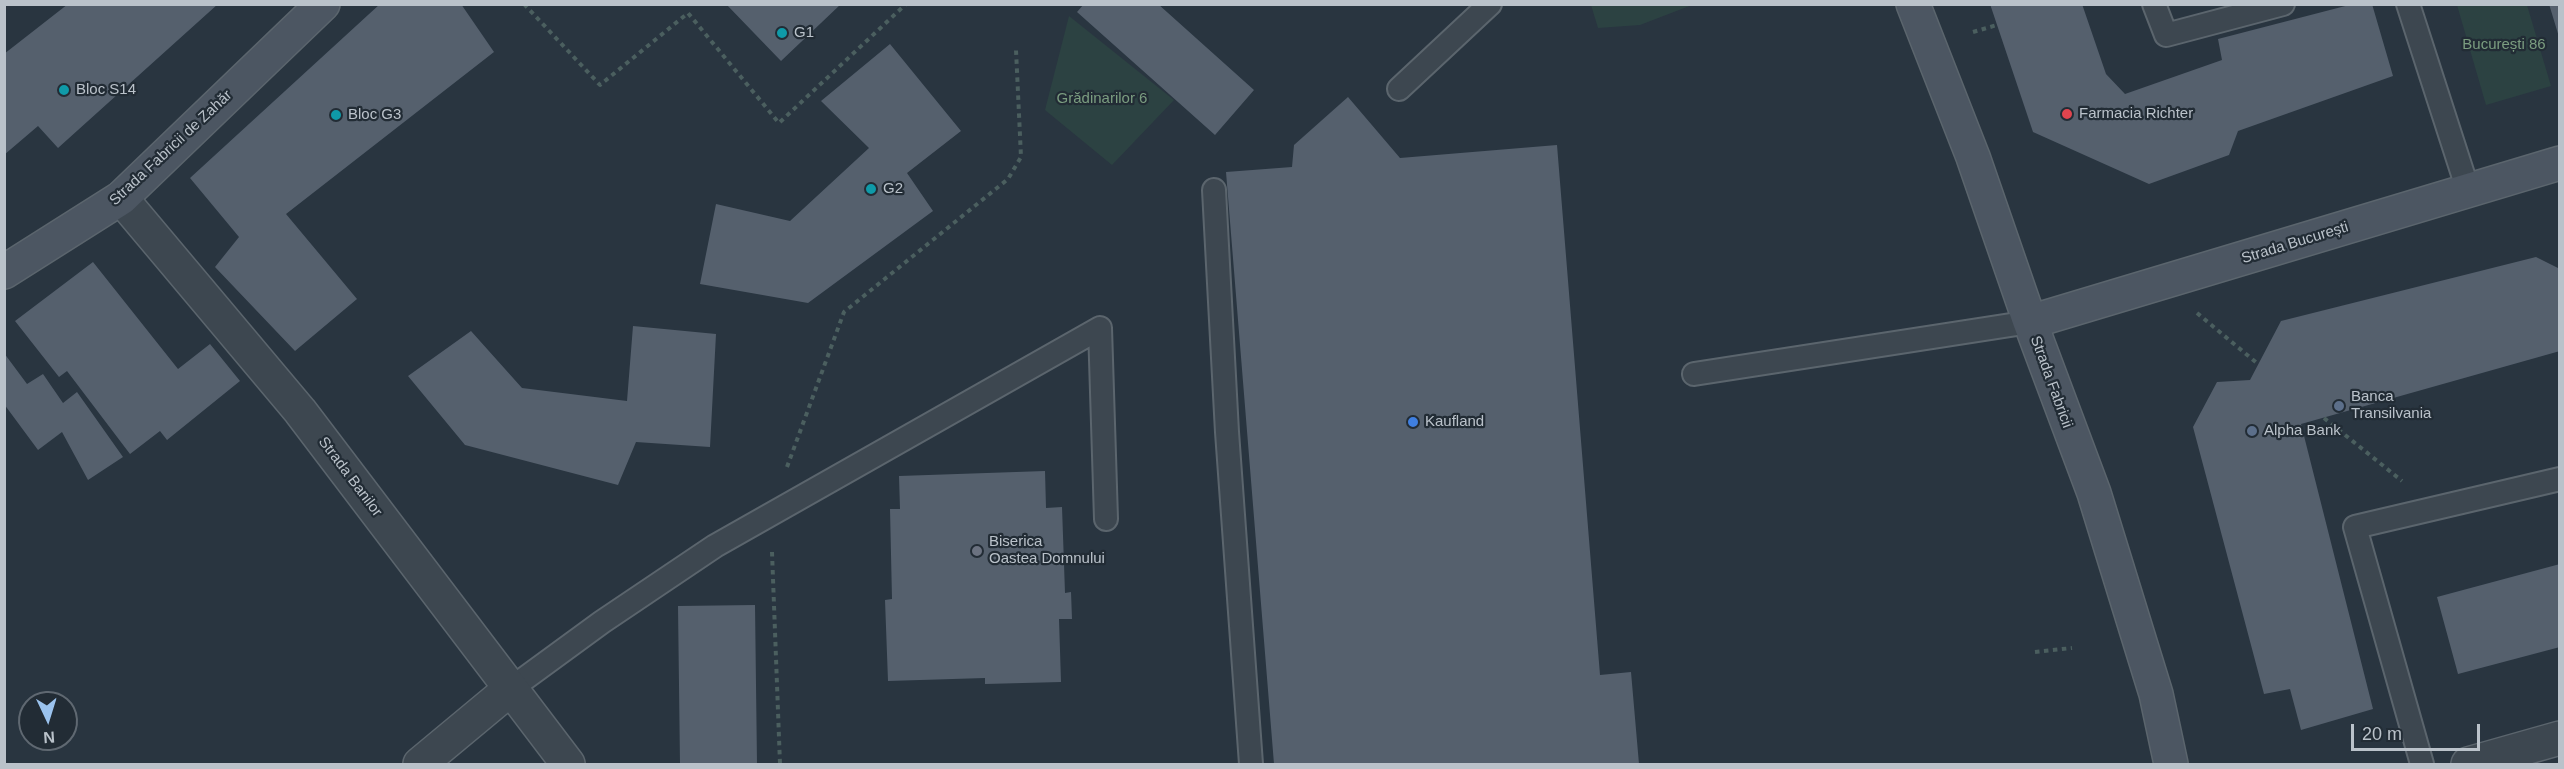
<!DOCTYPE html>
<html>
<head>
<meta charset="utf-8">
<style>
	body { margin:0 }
	#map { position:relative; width:2564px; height:769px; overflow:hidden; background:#293540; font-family:Helvetica,sans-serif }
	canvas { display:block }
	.frame { position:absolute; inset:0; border:6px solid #bac2ca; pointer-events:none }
	.north { position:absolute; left:18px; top:691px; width:60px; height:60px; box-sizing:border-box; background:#222c35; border:2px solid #5f6871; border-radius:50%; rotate:176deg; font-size:16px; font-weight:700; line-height:24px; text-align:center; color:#bac2ca }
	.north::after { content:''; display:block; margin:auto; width:21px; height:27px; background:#9bc3ee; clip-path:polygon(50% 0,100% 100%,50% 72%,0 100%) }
	.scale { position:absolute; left:2351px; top:724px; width:129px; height:27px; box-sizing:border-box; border:3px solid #bac2ca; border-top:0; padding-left:8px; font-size:18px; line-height:21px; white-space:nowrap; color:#bac2ca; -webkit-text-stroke:4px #222c35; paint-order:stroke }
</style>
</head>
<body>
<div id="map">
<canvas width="2564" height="769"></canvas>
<div class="frame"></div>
<div class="north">N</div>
<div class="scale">20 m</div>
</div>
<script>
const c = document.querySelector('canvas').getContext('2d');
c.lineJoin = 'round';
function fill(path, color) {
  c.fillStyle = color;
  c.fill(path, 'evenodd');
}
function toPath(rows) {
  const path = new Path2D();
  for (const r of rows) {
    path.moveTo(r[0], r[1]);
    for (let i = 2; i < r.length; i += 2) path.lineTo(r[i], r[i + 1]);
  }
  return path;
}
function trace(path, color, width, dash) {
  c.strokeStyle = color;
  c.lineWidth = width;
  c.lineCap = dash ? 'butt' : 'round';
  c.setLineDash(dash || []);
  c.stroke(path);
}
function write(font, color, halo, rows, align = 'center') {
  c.font = font + ' Helvetica,sans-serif';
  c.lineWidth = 4.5;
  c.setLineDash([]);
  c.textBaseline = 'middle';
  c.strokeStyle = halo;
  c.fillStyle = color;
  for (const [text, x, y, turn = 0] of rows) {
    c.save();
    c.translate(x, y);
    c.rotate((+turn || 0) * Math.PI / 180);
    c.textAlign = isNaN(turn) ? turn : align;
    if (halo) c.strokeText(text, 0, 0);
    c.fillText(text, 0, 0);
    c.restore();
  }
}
const green = toPath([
	[1591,5,1591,4,1692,5,1640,25,1598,28],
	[2457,5,2527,5,2551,86,2486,105],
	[1069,16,1174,100,1112,165,1045,110]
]);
const building = toPath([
	[68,4,218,4,58,148,38,126,4,155,4,54],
	[380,4,461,4,494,52,286,214,357,299,295,351,215,267,239,237,190,178],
	[726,4,841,4,781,61],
	[1084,4,1158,4,1254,90,1215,135,1077,12],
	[1990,4,2082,4,2106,74,2125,94,2222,60,2218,39,2353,4,2372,4,2393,76,2238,131,2229,155,2149,184,2033,132],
	[2549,4,2560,4,2560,37,2559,37],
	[890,44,961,131,907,173,933,211,808,303,700,284,716,204,790,221,869,148,821,101],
	[1348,97,1400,158,1557,145,1600,675,1631,672,1639,764,1274,764,1226,172,1292,167,1294,145],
	[2536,257,2560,269,2560,351,2301,424,2373,709,2301,730,2290,689,2264,694,2193,427,2217,382,2250,380,2281,321],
	[93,262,178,369,210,344,240,381,167,440,160,431,130,454,67,371,59,377,15,321],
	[633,326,716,334,710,447,636,442,618,485,465,445,408,376,471,331,522,388,627,401],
	[4,353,27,384,43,374,63,403,77,392,123,457,88,480,62,432,38,450,4,404],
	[1045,471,1046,508,1062,507,1065,593,1071,592,1072,619,1059,619,1061,682,985,684,985,678,888,681,885,600,892,599,890,509,900,509,899,476],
	[2560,564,2560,647,2458,674,2437,597],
	[755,605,757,764,680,764,678,606]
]);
const path = toPath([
	[524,4,600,85,688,13,779,123,906,4],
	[1973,32,1997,25],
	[2197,313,2258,364],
	[2324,418,2402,481],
	[787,467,844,312,1008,179,1021,157,1016,50],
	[772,552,780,764],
	[2035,652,2072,648]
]);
const lane = toPath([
	[2154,4,2166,35,2283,4],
	[2408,4,2468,190],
	[1399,89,1490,4],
	[1214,190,1227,432,1251,764],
	[1694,374,2030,322],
	[509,690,602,622,715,546,1100,328,1106,519],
	[2422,764,2355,527,2560,479]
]);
const street = toPath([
	[121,198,300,411,568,764],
	[420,764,509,690],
	[2468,764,2560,738]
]);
const secondary = toPath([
	[1913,4,1973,157,2030,322,2094,493,2156,694,2171,764],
	[4,272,121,198,323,4],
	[2030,322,2560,163]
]);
const markers = [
	[782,33,6,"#0f9aa8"],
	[64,90,6,"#0f9aa8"],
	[2067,114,6,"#e0444e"],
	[336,115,6,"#0f9aa8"],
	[871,189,6,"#0f9aa8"],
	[2339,406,6,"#5c6f8a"],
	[1413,422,6,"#3f7fe0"],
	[2252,431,6,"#5c6f8a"],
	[977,551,6,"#6b7280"]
];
const poiNames = [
	["G1",794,33],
	["Bloc S14",76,90],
	["Farmacia Richter",2079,114],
	["Bloc G3",348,115],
	["G2",883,189],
	["Banca",2351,397],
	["Transilvania",2351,414],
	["Kaufland",1425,422],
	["Alpha Bank",2264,431],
	["Biserica",989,542],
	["Oastea Domnului",989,559]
];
const parkNames = [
	["București 86",2504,45],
	["Grădinarilor 6",1102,99]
];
const streetNames = [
	["Strada Fabricii de Zahăr",171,148,-43],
	["Strada București",2295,243,-17],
	["Strada Fabricii",2051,382,70],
	["Strada Banilor",350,477,53]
];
fill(green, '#2c4242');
fill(building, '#55606d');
trace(lane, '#5b656d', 26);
trace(street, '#5b656d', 36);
trace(secondary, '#5b656d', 36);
trace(path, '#4b5f5f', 4, [4.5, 4.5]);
trace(lane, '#3d4750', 22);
trace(street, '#3d4750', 33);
trace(secondary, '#4c5662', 33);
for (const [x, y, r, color] of markers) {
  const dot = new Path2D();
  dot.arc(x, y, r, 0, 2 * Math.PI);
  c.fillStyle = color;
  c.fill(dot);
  trace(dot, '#222c35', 2);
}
write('15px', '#bac2ca', '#222c35', poiNames, 'left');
write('15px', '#7b9d80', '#222c35', parkNames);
write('15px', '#bac2ca', '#222c35', streetNames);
</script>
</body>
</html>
